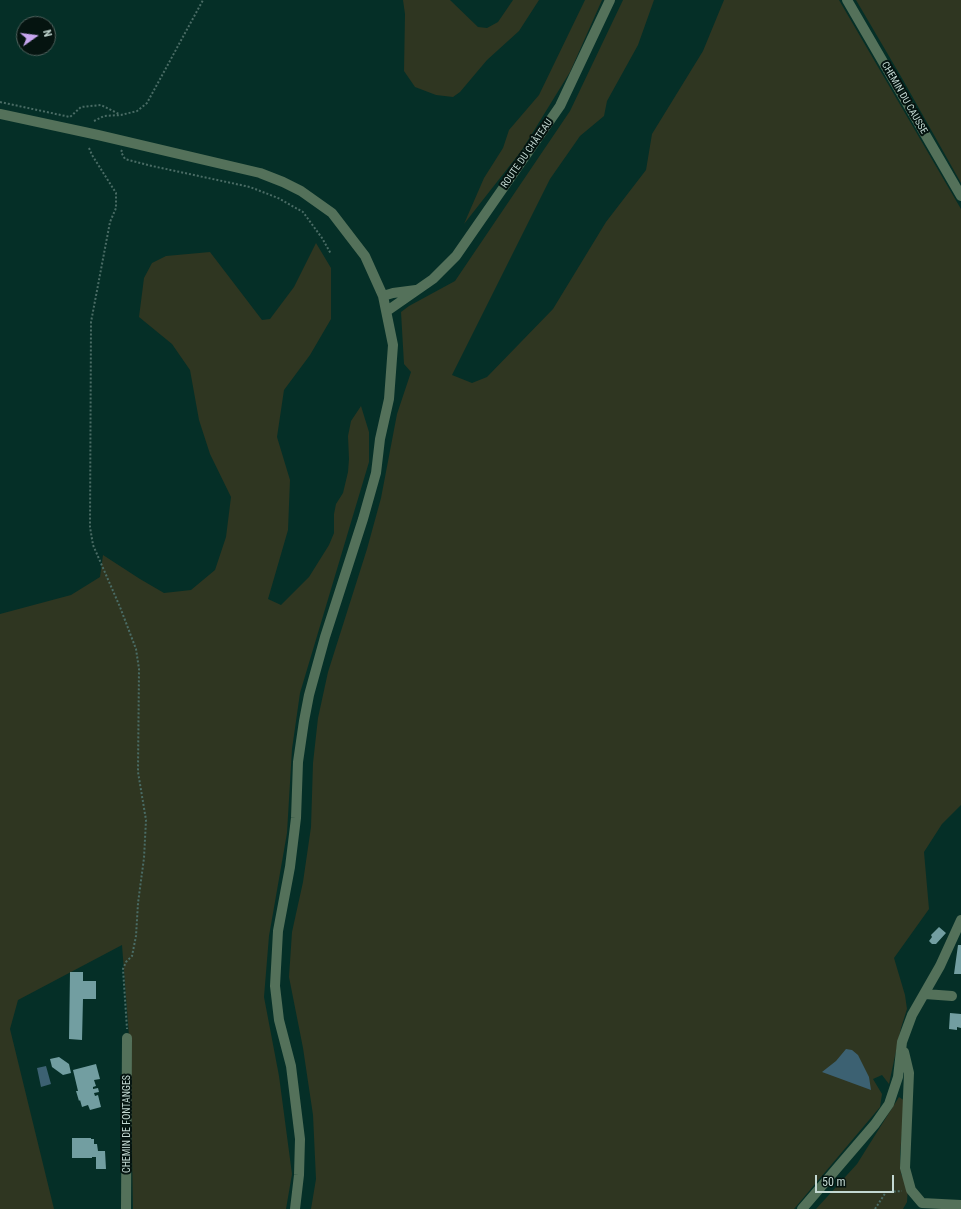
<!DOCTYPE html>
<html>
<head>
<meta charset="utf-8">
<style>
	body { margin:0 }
	#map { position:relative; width:961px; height:1209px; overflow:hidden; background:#052f27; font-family:"Roboto Condensed",sans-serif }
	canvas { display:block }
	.north { position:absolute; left:16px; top:16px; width:40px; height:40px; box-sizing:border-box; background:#051410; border:1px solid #51625e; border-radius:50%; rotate:76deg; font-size:11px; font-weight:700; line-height:16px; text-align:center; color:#c3d8d2 }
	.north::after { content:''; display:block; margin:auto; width:14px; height:18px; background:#c7a6ef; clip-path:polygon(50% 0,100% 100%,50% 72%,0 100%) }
	.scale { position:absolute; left:815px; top:1175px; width:79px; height:18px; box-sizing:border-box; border:2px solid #c3d8d2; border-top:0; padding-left:5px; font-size:12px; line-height:14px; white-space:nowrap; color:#c3d8d2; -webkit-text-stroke:3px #051410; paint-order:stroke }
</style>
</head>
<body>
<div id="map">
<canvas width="961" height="1209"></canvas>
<div class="north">N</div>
<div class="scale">50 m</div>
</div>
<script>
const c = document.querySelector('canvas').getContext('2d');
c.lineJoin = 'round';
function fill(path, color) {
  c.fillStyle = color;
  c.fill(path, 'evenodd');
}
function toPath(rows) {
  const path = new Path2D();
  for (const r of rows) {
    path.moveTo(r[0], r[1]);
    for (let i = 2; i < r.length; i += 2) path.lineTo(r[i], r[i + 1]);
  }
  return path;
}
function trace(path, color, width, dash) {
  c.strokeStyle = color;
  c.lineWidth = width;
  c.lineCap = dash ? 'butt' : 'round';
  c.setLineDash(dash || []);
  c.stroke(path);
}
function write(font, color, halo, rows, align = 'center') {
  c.font = font + ' "Roboto Condensed",sans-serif';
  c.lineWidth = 4;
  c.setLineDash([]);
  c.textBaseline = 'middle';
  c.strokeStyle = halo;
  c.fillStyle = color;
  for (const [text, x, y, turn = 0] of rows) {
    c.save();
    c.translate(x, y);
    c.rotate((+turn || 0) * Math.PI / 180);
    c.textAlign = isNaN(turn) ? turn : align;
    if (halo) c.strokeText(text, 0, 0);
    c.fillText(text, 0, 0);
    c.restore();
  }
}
const green = toPath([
	[403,0,450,0,478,27,487,28,498,22,513,0,539,0,519,31,487,60,460,92,453,97,436,95,415,87,404,71,405,14],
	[585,0,602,0,570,72,522,150,464,224,484,178,503,148,509,130,539,95],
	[623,0,654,0,638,45,607,101,604,116,580,136,550,179,452,375,472,383,487,377,553,309,606,222,646,170,652,134,703,51,724,0,839,0,961,209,961,805,942,824,924,852,929,909,894,958,905,995,907,1009,901,1028,889,1084,882,1075,873,1079,882,1094,880,1107,794,1209,311,1209,316,1179,313,1115,303,1048,289,977,292,932,303,882,311,827,313,763,318,718,328,672,367,549,381,498,397,414,411,372,404,364,401,312,409,306,455,281,570,111],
	[856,0,961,0,961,183,903,80],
	[316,243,331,268,331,319,310,355,284,390,277,437,290,480,288,530,268,599,281,605,309,577,329,545,334,533,334,514,336,504,343,493,348,472,349,459,348,436,351,421,361,406,369,432,369,462,300,693,292,749,287,833,269,936,264,997,279,1076,292,1174,286,1209,133,1209,130,1049,122,945,18,1000,10,1029,54,1209,0,1209,0,614,71,595,100,577,103,555,140,579,164,593,191,590,215,570,226,537,231,497,210,454,199,420,190,370,172,344,139,317,144,278,152,263,166,256,210,252,262,320,270,319,294,287],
	[899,1097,905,1101,900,1154,901,1174,908,1186,907,1202,903,1209,816,1209,857,1164]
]);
const water = toPath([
	[846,1049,852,1050,858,1055,869,1077,871,1090,822,1072,836,1061],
	[46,1066,51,1084,41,1087,37,1068]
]);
const building = toPath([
	[939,927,946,933,936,944,932,944,929,941,932,937,931,935],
	[958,945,961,945,961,974,954,974],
	[70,972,83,972,83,981,96,981,96,999,83,999,82,1040,69,1039],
	[950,1013,961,1014,961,1028,957,1027,957,1030,949,1029],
	[59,1057,69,1064,71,1073,63,1075,52,1067,50,1059],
	[96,1064,100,1079,94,1080,96,1086,93,1087,93,1089,98,1088,99,1092,94,1093,95,1096,98,1095,101,1107,90,1110,88,1105,82,1107,80,1100,79,1101,76,1091,78,1091,73,1070],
	[72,1138,91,1138,91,1139,94,1139,94,1144,97,1144,98,1151,105,1151,106,1169,96,1169,96,1157,92,1157,92,1158,72,1158]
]);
const path = toPath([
	[0,102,70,117,81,107,101,105,119,114],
	[94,121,104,116,121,115,137,111,147,103,203,0],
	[89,148,92,155,116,193,116,208,110,222,91,322,90,527,93,545,120,607,136,649,139,669,138,772,146,820,144,858,138,903,136,936,132,956,126,962,123,969,127,1029],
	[122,150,121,152,125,159,152,166,250,187,278,198,303,212,322,238,331,254],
	[875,1209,886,1192,902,1191]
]);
const minor = toPath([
	[847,0,961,196],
	[0,114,98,135,260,173,283,182,301,191,332,213,365,256,383,296,393,345,389,399,380,439,376,473,363,519,325,637,309,695,304,721,298,762,296,818,290,867,278,931,275,986,279,1020,291,1066,300,1139,299,1175,295,1209],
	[383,296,393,293,416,290],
	[387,311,433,279,456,256,560,106,610,0],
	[925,994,952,996],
	[904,1052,909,1073,905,1168,911,1190,922,1203,961,1205],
	[126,1209,127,1038],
	[802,1209,875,1124,889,1104,898,1077,902,1042,912,1015,940,966,961,920]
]);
const streetNames = [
	["CHEMIN DU CAUSSE",904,98,60],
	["ROUTE DU CHÂTEAU",527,154,-55],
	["CHEMIN DE FONTANGES",127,1124,-90]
];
fill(green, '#2f3621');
fill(water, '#3c6172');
fill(building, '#729ea1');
trace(path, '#4a6c65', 2, [2, 2]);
trace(minor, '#54715a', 10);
write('10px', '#c3d8d2', '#051410', streetNames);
</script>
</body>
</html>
